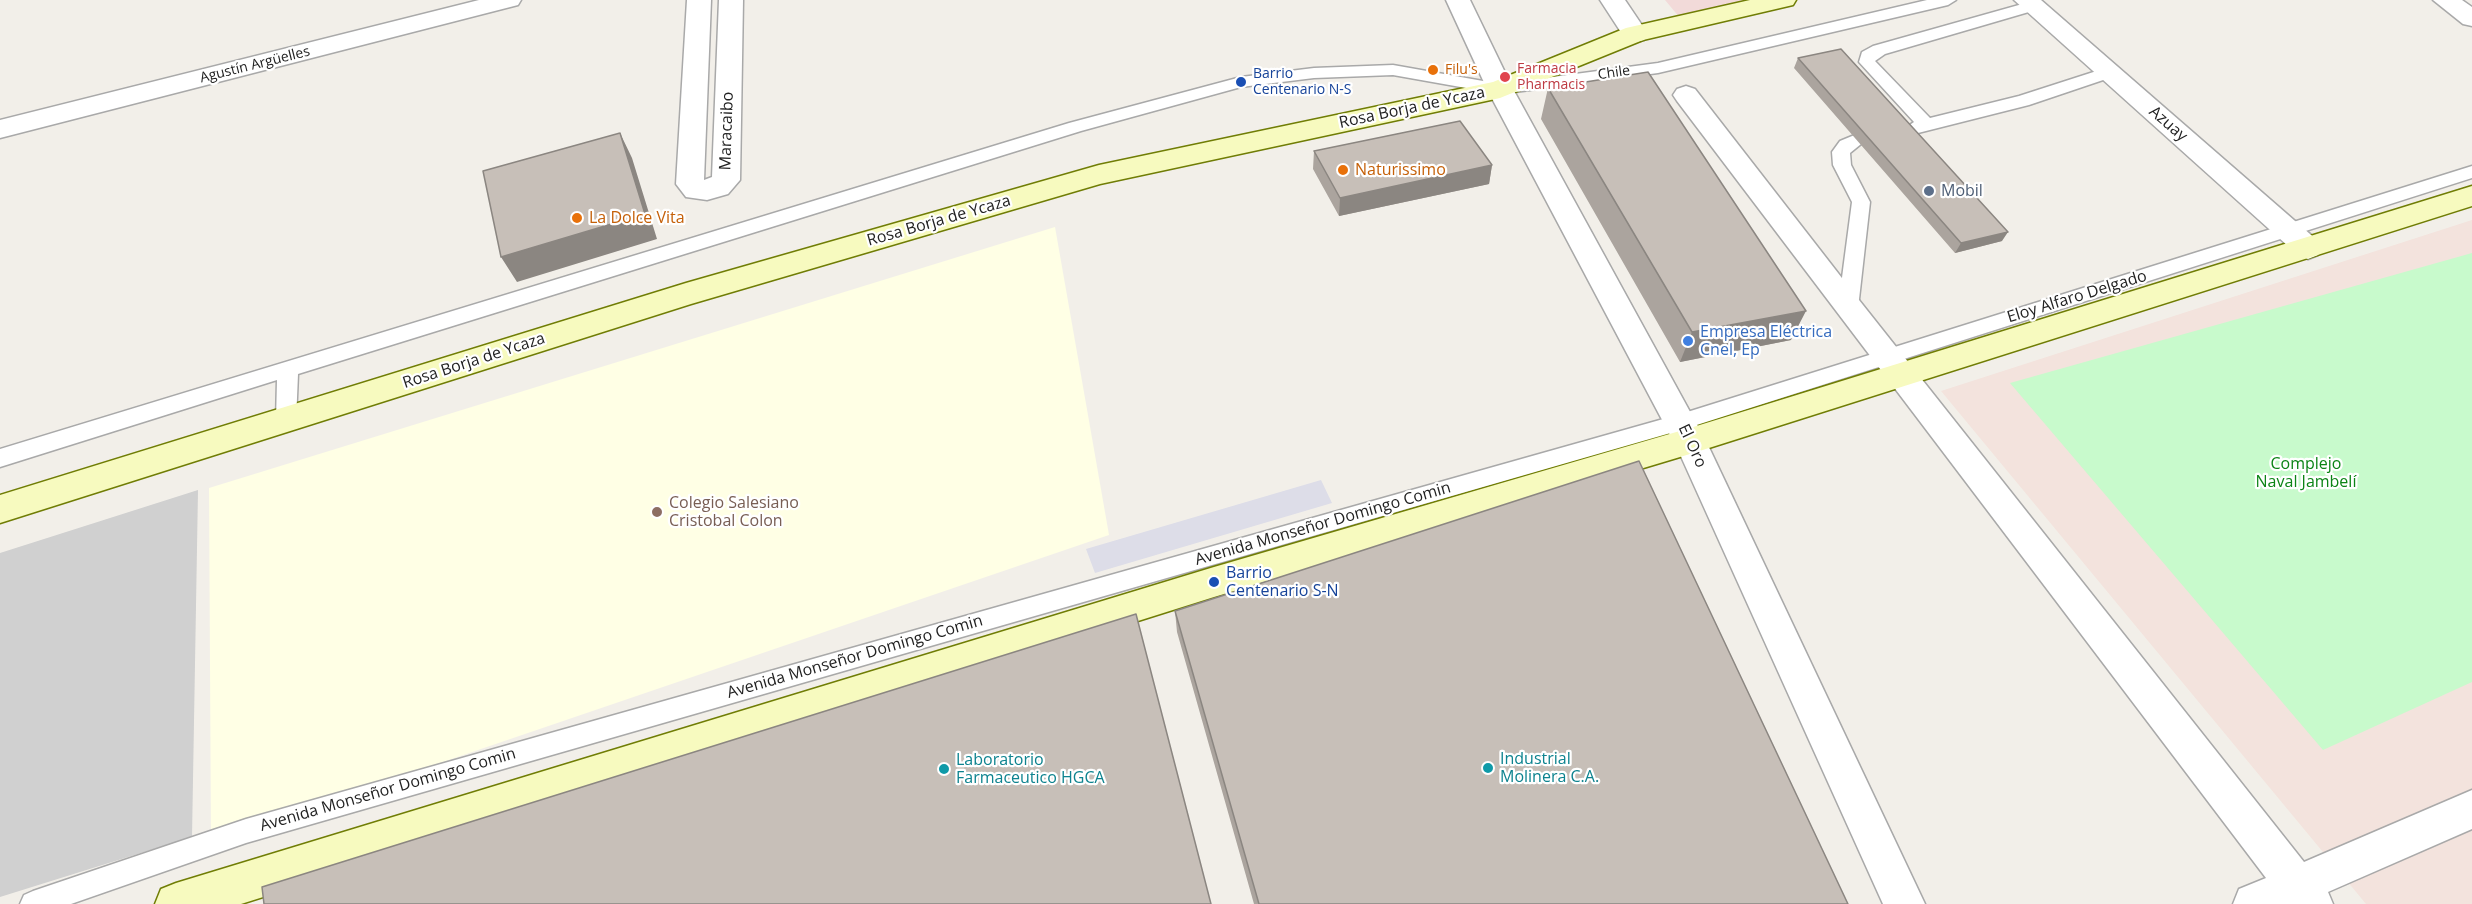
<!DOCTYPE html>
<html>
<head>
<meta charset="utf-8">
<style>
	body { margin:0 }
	canvas { display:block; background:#f2efe9 }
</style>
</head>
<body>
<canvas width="2472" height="904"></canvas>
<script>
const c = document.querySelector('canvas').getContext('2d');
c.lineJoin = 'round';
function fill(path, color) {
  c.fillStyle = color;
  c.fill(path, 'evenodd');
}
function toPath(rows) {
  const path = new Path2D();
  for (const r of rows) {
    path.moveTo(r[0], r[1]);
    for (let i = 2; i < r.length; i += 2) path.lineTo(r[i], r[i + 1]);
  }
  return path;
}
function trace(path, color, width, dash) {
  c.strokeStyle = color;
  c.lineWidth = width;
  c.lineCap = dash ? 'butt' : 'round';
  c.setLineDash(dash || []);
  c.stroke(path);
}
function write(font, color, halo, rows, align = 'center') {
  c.font = font + ' "Open Sans",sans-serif';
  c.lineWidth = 4.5;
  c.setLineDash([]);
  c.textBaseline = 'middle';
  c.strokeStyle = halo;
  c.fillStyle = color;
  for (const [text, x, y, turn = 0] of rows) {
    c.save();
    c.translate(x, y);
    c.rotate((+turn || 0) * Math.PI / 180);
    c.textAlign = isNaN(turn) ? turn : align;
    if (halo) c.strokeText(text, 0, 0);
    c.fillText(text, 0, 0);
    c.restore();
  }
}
const commercial = toPath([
	[1665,0,1754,0,1680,18]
]);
const education = toPath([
	[1055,227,1109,535,211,841,209,488]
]);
const religious = toPath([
	[198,490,192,837,0,897,0,553]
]);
const military = toPath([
	[2472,220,2472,904,2366,904,1941,391]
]);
const park = toPath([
	[2472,253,2472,682,2323,750,2010,383]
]);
const plaza = toPath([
	[1321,480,1332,503,1095,573,1086,549]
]);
const service = toPath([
	[1927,0,1956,0,1948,5,1658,73,1500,94,1393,75,1314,78,1241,87,1081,131,298,374,296,421,293,427,286,429,279,427,276,421,277,380,0,467,0,449,1069,123,1241,77,1314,68,1393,65,1500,84,1658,63,1927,0],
	[2033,1,2041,6,2039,9,1885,54,1875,61,1930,118,2019,96,2109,67,2115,68,2117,72,2115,76,2029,105,1914,134,1905,128,1914,122,1859,62,1862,52,1873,46,2033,1],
	[1857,134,1866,140,1850,153,1851,165,1870,202,1858,308,1855,313,1848,315,1841,313,1838,308,1852,202,1833,165,1832,152,1840,141,1857,134],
	[2472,166,2472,178,1681,430,246,843,71,904,20,904,24,895,33,891,246,819,1681,414,2472,166]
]);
const minor = toPath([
	[479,0,521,0,518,5,0,138,0,120,479,0],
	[687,0,711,0,704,180,712,177,719,0,743,0,740,180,728,194,707,200,686,197,676,184,687,0],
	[1600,0,1625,0,1648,34,1644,40,1635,42,1626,40,1600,0],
	[2014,0,2041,0,2318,241,2323,248,2318,255,2308,259,2298,255,2014,0],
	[2433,0,2462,0,2472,7,2472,26,2463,24,2433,0],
	[1686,86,1695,89,1859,300,2304,862,2472,790,2472,829,2328,892,2333,904,2233,904,2239,889,2266,878,1677,101,1673,95,1677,89,1686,86],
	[1690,428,1702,432,1706,441,1925,904,1883,904,1674,441,1678,432,1690,428]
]);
const tertiary = toPath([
	[1446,0,1470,0,1513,89,1706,441,1702,450,1690,454,1678,450,1487,89,1446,0]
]);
const secondary = toPath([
	[1750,0,1796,0,1793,5,1643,40,1500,98,1100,184,691,304,0,523,0,495,686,283,1099,165,1493,82,1626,28,1750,0],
	[2472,186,2472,206,1690,454,1214,597,241,904,155,904,161,889,176,883,1214,567,1690,428,2472,186]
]);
const wall = toPath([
	[1798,58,2002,241,1955,253,1794,68],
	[1548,88,1791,340,1680,362,1541,119],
	[1314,151,1492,165,1489,184,1339,216,1313,169],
	[1175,611,1848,904,1254,904,1177,632]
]);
const shadedWall = toPath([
	[620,133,632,158,657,239,517,282,501,257],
	[1492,165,1489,184,1339,216,1340,198],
	[2008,232,2002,241,1955,253,1961,243],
	[1806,311,1791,340,1680,362,1692,332]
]);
const building = toPath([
	[1841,49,2008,232,1961,243,1798,58,1841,49],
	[1648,72,1806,311,1692,332,1548,88,1648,72],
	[1460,121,1492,165,1340,198,1314,151,1460,121],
	[620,133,645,214,501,257,483,171,620,133],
	[1639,461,1848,904,1259,904,1175,611,1639,461],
	[1136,614,1211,904,264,904,262,887,1136,614]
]);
const markers = [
	[1433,70,6,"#e8710a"],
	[1505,77,6,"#e0444e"],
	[1241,82,6,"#1a4fb4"],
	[1343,170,6,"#e8710a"],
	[1929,191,6,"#5c6f8a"],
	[577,218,6,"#e8710a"],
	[1688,341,6,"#3f7fe0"],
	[657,512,6,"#8d6e63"],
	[1214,582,6,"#1a4fb4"],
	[1488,768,6,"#0f9aa8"],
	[944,769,6,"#0f9aa8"]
];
const farStreetnames = [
	["Agustín Argüelles",255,65,-14],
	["Chile",1614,73,-8]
];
const farHealthnames = [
	["Farmacia",1517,69],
	["Pharmacis",1517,85]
];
const farFoodnames = [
	["Filu's",1445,70]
];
const farTransitnames = [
	["Barrio",1253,74],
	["Centenario N-S",1253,90]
];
const streetNames = [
	["Rosa Borja de Ycaza",1412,108,-12],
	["Azuay",2168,124,41],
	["Maracaibo",727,131,-88],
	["Rosa Borja de Ycaza",939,221,-16],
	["Eloy Alfaro Delgado",2077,297,-17],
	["Rosa Borja de Ycaza",474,361,-18],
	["El Oro",1692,446,65],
	["Avenida Monseñor Domingo Comin",1323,524,-16],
	["Avenida Monseñor Domingo Comin",855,657,-16],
	["Avenida Monseñor Domingo Comin",388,790,-16]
];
const foodNames = [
	["Naturissimo",1355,170],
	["La Dolce Vita",589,218]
];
const serviceNames = [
	["Mobil",1941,191]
];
const shopNames = [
	["Empresa Eléctrica",1700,332],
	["Cnel, Ep",1700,350]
];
const parkNames = [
	["Complejo",2306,464],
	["Naval Jambelí",2306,482]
];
const educationNames = [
	["Colegio Salesiano",669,503],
	["Cristobal Colon",669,521]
];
const transitNames = [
	["Barrio",1226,573],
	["Centenario S-N",1226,591]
];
const cultureNames = [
	["Industrial",1500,759],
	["Molinera C.A.",1500,777],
	["Laboratorio",956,760],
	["Farmaceutico HGCA",956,778]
];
fill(commercial, '#f2dad9');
fill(education, '#ffffe5');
fill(religious, '#d0d0d0');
fill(military, '#f3e3dd');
fill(park, '#c8facc');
fill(plaza, '#dddde8');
trace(service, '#a9a9a9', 3);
trace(minor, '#a9a9a9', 3);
trace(tertiary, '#a9a9a9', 3);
trace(secondary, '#707d05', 3);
fill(service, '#fff');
fill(minor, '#fff');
fill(tertiary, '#fff');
fill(secondary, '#f7fabf');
fill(wall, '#aba49e');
fill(shadedWall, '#8b8681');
fill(building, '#c7bfb8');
trace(building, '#8b8681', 1.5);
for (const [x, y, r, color] of markers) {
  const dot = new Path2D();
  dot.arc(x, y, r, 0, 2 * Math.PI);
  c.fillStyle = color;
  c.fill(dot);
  trace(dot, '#fff', 2);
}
write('14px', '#222', '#fff', farStreetnames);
write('14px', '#be3a42', '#fff', farHealthnames, 'left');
write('14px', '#c56008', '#fff', farFoodnames, 'left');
write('14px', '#164399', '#fff', farTransitnames, 'left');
write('16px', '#222', '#fff', streetNames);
write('16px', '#c56008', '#fff', foodNames, 'left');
write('16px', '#4e5e75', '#fff', serviceNames, 'left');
write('16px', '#366cbe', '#fff', shopNames, 'left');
write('16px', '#0c8416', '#fff', parkNames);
write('16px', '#785e54', '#fff', educationNames, 'left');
write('16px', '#164399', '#fff', transitNames, 'left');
write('16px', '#0d838f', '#fff', cultureNames, 'left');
</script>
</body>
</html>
